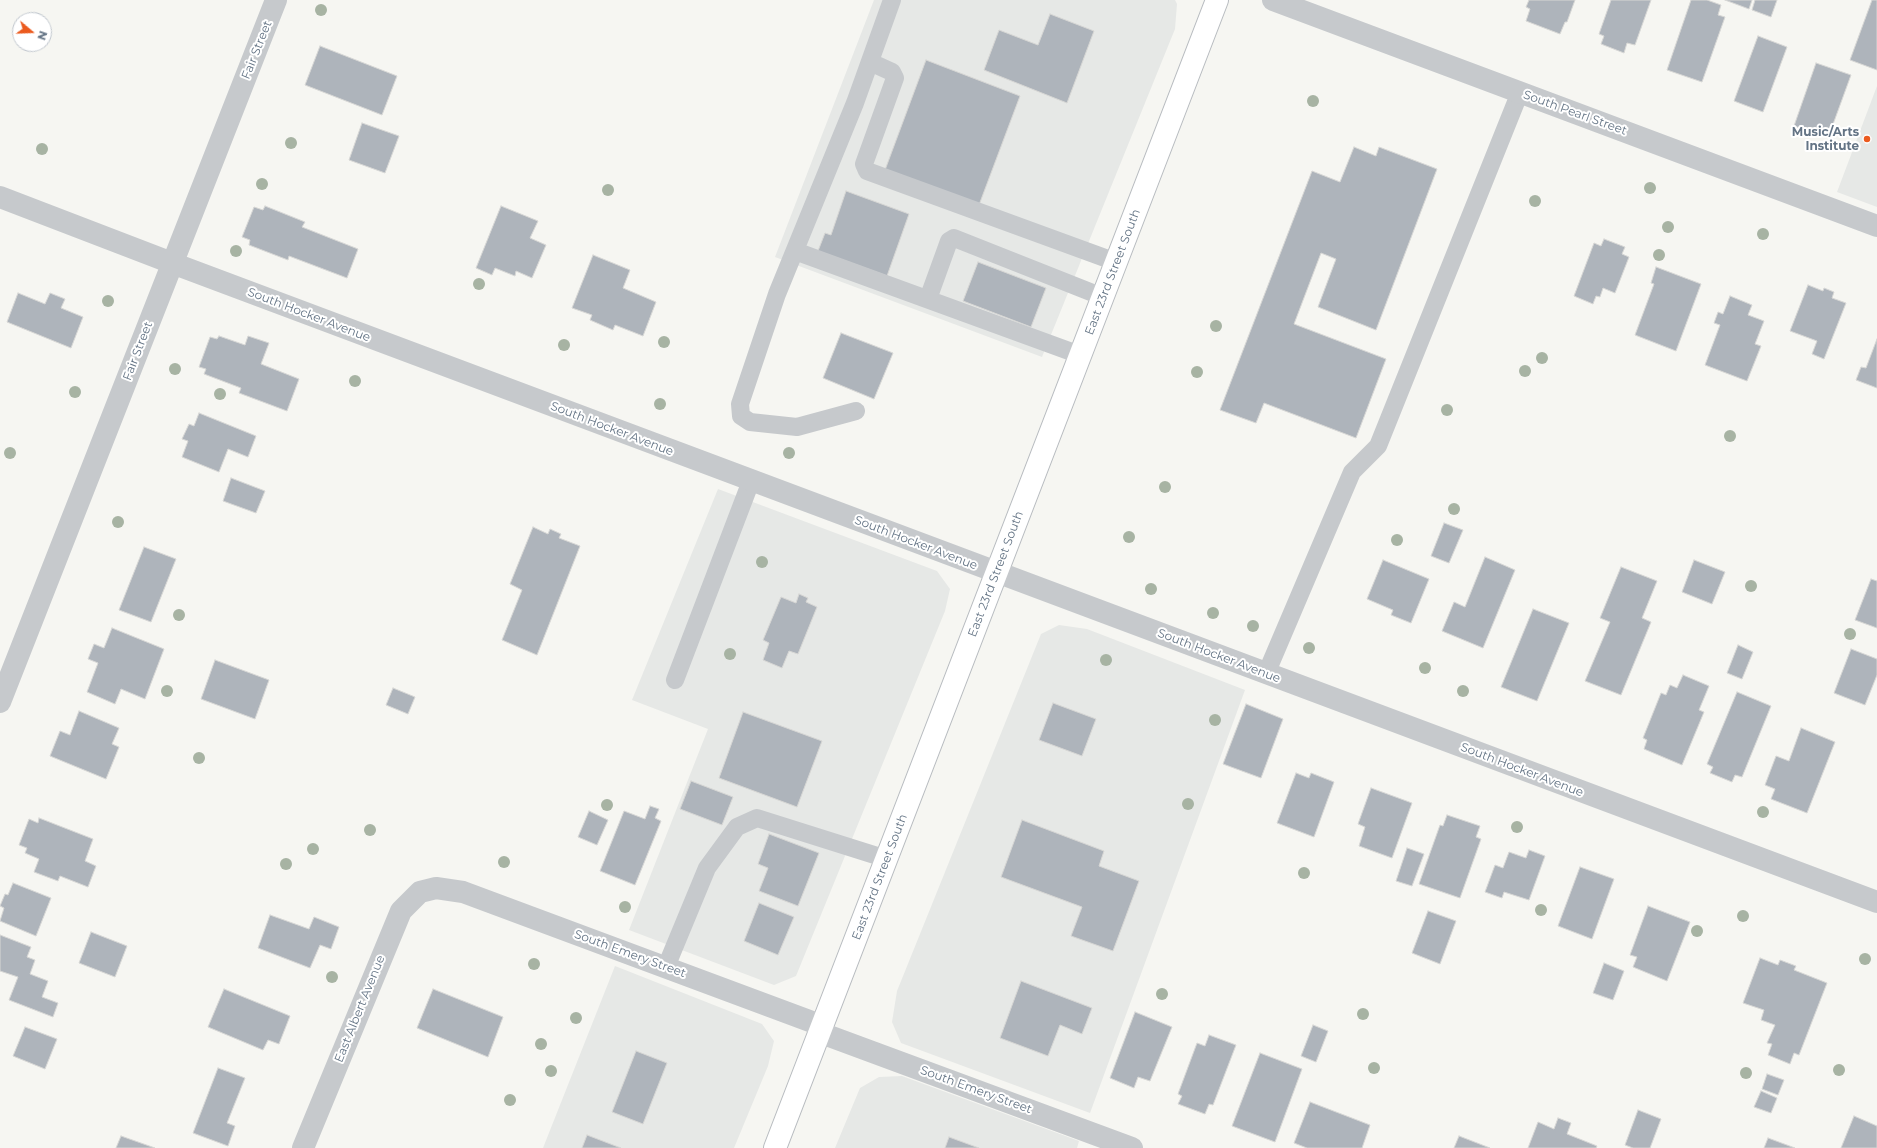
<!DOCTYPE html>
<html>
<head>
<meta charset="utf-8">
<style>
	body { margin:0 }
	#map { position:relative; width:1877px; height:1148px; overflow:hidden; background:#f6f6f2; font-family:Montserrat,sans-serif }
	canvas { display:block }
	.north { position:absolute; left:12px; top:12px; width:40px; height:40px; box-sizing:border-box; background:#fff; border:1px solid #c1c7ce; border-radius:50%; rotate:109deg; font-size:11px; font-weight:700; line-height:16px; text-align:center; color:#647485 }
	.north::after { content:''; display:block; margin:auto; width:14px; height:18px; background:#eb5a1e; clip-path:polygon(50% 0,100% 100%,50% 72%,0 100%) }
</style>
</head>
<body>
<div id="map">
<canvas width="1877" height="1148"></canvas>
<div class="north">N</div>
</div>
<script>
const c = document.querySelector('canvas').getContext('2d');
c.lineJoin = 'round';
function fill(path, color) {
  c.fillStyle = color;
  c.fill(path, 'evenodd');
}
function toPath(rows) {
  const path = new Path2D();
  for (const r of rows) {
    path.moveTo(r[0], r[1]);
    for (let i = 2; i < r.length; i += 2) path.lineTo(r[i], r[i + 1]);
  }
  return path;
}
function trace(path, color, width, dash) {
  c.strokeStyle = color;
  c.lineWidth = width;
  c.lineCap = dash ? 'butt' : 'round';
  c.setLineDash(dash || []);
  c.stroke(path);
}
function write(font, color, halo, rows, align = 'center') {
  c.font = font + ' Montserrat,sans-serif';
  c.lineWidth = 4;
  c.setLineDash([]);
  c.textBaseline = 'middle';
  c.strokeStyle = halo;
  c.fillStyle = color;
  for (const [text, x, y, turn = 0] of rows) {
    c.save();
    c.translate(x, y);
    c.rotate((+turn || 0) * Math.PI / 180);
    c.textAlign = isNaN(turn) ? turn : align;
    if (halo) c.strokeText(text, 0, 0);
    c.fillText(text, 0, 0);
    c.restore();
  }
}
const built = toPath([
	[874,0,1175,0,1177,4,1175,29,1042,357,775,257],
	[1877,86,1877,207,1837,192],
	[718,489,937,571,950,589,945,611,796,976,774,985,629,930,708,729,632,700],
	[1059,625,1087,629,1245,690,1090,1113,901,1043,892,1022,897,991,1041,634],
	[615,966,762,1024,774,1041,768,1066,734,1148,543,1148],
	[902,1076,1079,1141,1077,1148,835,1148,860,1088,879,1077]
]);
const building = toPath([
	[1529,0,1575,0,1567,22,1565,22,1560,34,1526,21,1530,9,1526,7,1529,0],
	[1611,0,1651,0,1635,45,1627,43,1624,53,1601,44,1604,36,1599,34,1611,0],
	[1691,0,1707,0,1721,5,1718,15,1725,17,1702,82,1667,70,1691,0],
	[1725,0,1752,0,1749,9,1725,0],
	[1755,0,1777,0,1771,17,1752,10,1755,0],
	[1872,0,1877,0,1877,70,1850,60,1872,0],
	[1050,14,1094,31,1067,103,984,70,999,30,1038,45,1050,14],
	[1758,36,1787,47,1763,112,1734,101,1758,36],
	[320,46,397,76,382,115,305,85,320,46],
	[926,60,1020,96,979,205,885,170,926,60],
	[1816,63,1851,75,1828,138,1794,126,1816,63],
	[362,123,399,136,385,173,349,160,362,123],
	[1354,147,1376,156,1379,147,1437,169,1376,330,1318,307,1336,259,1321,253,1294,324,1386,359,1356,438,1264,403,1256,423,1220,410,1312,171,1340,182,1354,147],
	[846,191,909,214,887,276,818,251,825,233,831,235,846,191],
	[265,206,305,222,302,227,358,249,347,278,289,256,288,260,249,245,250,240,242,237,254,207,263,210,265,206],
	[501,206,538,221,530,238,546,245,532,278,516,271,515,276,495,268,492,275,476,268,501,206],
	[1604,239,1625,247,1622,254,1629,257,1615,293,1603,288,1600,297,1596,296,1593,304,1574,296,1594,243,1601,246,1604,239],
	[593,255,630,270,623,288,656,302,643,336,615,325,613,330,590,320,592,315,572,308,593,255],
	[978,262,1046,288,1031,327,963,301,978,262],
	[1656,267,1701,284,1676,351,1635,335,1654,284,1651,283,1656,267],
	[1808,285,1823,291,1824,288,1834,292,1832,298,1846,303,1824,359,1812,354,1817,341,1790,331,1808,285],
	[18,293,45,304,50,293,65,299,61,308,83,317,71,348,7,322,18,293],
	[1730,296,1752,305,1748,315,1764,321,1755,344,1761,346,1747,381,1705,365,1720,325,1714,323,1718,312,1723,314,1730,296],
	[841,333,893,353,874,399,823,378,841,333],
	[219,336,245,345,248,336,269,343,261,364,299,379,287,411,239,393,241,388,204,374,206,369,199,367,210,337,217,339,219,336],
	[1877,339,1877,388,1856,380,1861,367,1866,368,1877,339],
	[199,413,256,436,248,457,228,449,219,472,182,457,188,441,182,439,189,424,194,426,199,413],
	[231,478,265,491,256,513,223,501,231,478],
	[1444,523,1463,530,1449,563,1431,556,1444,523],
	[533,527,548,534,550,529,561,534,559,538,580,546,537,655,502,640,522,590,510,584,533,527],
	[144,547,176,559,151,622,119,610,144,547],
	[1485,557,1515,570,1483,648,1442,631,1454,602,1465,607,1485,557],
	[1383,560,1429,579,1411,623,1391,615,1393,610,1367,599,1383,560],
	[1694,560,1725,572,1712,604,1682,592,1694,560],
	[1621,567,1657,581,1642,618,1651,622,1621,695,1585,681,1610,622,1600,618,1621,567],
	[1871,579,1877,581,1877,628,1855,620,1871,579],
	[799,594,808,598,806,602,817,607,798,654,789,651,782,668,763,660,769,643,763,640,781,597,796,603,799,594],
	[1533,609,1569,623,1537,701,1501,687,1533,609],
	[112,628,164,649,145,699,121,689,115,704,87,692,98,663,88,659,94,644,104,648,112,628],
	[1738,645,1753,652,1742,679,1727,673,1738,645],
	[1851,649,1877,659,1877,675,1865,705,1834,693,1851,649],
	[215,660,269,680,255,719,201,699,215,660],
	[1683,675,1709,686,1699,710,1704,712,1682,765,1644,749,1647,740,1643,738,1661,693,1666,695,1670,685,1677,688,1683,675],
	[393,688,415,697,408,714,386,705,393,688],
	[1737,692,1771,706,1742,777,1735,775,1732,782,1710,773,1713,767,1707,764,1737,692],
	[1053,703,1096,719,1082,756,1039,740,1053,703],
	[1246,704,1283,719,1261,778,1223,764,1246,704],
	[79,711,119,728,112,744,119,747,106,779,50,756,60,731,70,735,79,711],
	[743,712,822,741,797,807,719,778,743,712],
	[1801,728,1835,742,1807,813,1771,799,1775,789,1765,785,1776,756,1789,761,1801,728],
	[1296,773,1309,778,1311,773,1334,782,1314,837,1277,823,1296,773],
	[691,781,733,797,722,825,680,809,691,781],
	[1371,788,1412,803,1392,858,1359,846,1365,827,1358,824,1371,788],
	[650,806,659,809,655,818,661,821,635,885,600,871,624,811,645,819,650,806],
	[589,811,608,820,597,845,578,837,589,811],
	[1447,815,1480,826,1476,837,1481,839,1460,898,1419,884,1440,825,1443,826,1447,815],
	[39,818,93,839,85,861,96,866,88,887,60,876,58,881,34,872,39,859,25,853,27,848,19,845,29,819,38,823,39,818],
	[1022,820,1104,851,1099,866,1139,881,1113,951,1071,936,1082,907,1001,877,1022,820],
	[769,834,819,853,798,906,759,891,768,868,758,864,769,834],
	[1407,848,1424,854,1412,886,1396,881,1407,848],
	[1529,850,1545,856,1529,900,1504,892,1502,898,1485,892,1495,865,1503,868,1509,852,1526,858,1529,850],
	[1580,867,1614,879,1592,939,1558,926,1580,867],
	[13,883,51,898,36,936,0,921,4,908,0,906,5,894,8,895,13,883],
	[759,903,794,917,778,955,744,941,759,903],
	[1648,906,1690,922,1667,981,1633,967,1637,957,1630,955,1648,906],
	[1428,911,1456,921,1440,964,1412,953,1428,911],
	[270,915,309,929,314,917,339,927,331,949,320,945,310,968,258,948,270,915],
	[91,932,127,946,115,977,79,963,91,932],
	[0,935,31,947,27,957,35,960,30,974,48,981,42,997,58,1003,53,1017,9,1000,18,977,0,971,0,935],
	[1760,958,1778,965,1780,960,1796,966,1794,970,1827,983,1799,1055,1794,1053,1790,1064,1768,1055,1772,1044,1767,1043,1775,1025,1761,1020,1764,1010,1743,1003,1760,958],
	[1604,963,1624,971,1613,1000,1593,993,1604,963],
	[1021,981,1092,1008,1082,1034,1060,1025,1048,1056,1000,1038,1021,981],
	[224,989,290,1016,279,1044,268,1040,263,1050,208,1027,224,989],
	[433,989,503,1017,488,1057,417,1028,433,989],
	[1135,1012,1172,1027,1150,1081,1138,1077,1134,1088,1110,1078,1135,1012],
	[1313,1025,1328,1031,1316,1062,1301,1056,1313,1025],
	[25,1027,57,1039,45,1069,13,1056,25,1027],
	[1209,1035,1236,1045,1213,1105,1209,1104,1205,1114,1178,1104,1182,1096,1178,1094,1197,1043,1205,1046,1209,1035],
	[636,1051,667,1063,643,1124,612,1112,636,1051],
	[1260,1053,1302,1069,1275,1142,1232,1126,1260,1053],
	[218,1068,245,1078,227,1123,235,1126,228,1146,193,1133,218,1068],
	[1767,1074,1784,1080,1778,1095,1762,1089,1767,1074],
	[1761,1091,1777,1098,1771,1113,1754,1107,1761,1091],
	[1310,1102,1370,1125,1362,1148,1307,1148,1294,1143,1310,1102],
	[1638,1110,1661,1119,1650,1148,1633,1148,1625,1145,1638,1110],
	[1854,1116,1877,1126,1877,1148,1841,1148,1854,1116],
	[1558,1118,1571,1123,1567,1134,1597,1146,1596,1148,1528,1148,1538,1122,1554,1129,1558,1118],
	[587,1135,621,1148,582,1148,587,1135],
	[121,1136,155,1148,116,1148,121,1136],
	[1459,1136,1490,1148,1454,1148,1459,1136],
	[949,1137,979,1148,945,1148,949,1137],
	[1768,1138,1795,1148,1764,1148,1768,1138]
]);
const service = toPath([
	[870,62,892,72,895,78,864,164,867,171,1116,262],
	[795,251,1080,355],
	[928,299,949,241,954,238,1103,297],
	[856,411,797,427,750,422,741,416,740,404,777,294,855,103,892,0],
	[1266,674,1352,472,1378,446,1520,92],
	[675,680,751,481],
	[666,967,707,868,737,827,757,818,887,859]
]);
const minor = toPath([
	[1273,0,1877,226],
	[0,197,172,263,1877,902],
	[0,702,276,0],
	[821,1033,1132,1148],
	[303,1148,401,911,420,892,436,888,463,892,823,1026]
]);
const primary = toPath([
	[775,1148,1217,0]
]);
const trees = [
	[321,10],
	[1313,101],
	[291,143],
	[42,149],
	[262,184],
	[1650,188],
	[608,190],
	[1535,201],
	[1668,227],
	[1763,234],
	[236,251],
	[1659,255],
	[479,284],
	[108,301],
	[1216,326],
	[664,342],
	[564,345],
	[1542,358],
	[175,369],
	[1525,371],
	[1197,372],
	[355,381],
	[75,392],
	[220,394],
	[660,404],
	[1447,410],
	[1730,436],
	[10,453],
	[789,453],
	[1165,487],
	[1454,509],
	[118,522],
	[1129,537],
	[1397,540],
	[762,562],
	[1751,586],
	[1151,589],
	[1213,613],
	[179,615],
	[1253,626],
	[1850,634],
	[1309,648],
	[730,654],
	[1106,660],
	[1425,668],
	[167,691],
	[1463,691],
	[1215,720],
	[199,758],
	[1188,804],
	[607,805],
	[1763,812],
	[1517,827],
	[370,830],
	[313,849],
	[504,862],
	[286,864],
	[1304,873],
	[625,907],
	[1541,910],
	[1743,916],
	[1697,931],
	[1865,959],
	[534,964],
	[332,977],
	[1162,994],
	[1363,1014],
	[576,1018],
	[541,1044],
	[1374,1068],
	[1839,1070],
	[551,1071],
	[1746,1073],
	[510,1100]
];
const markers = [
	[1867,139,4,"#eb5a1e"]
];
const streetNames = [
	["Fair Street",257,50,-68],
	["South Pearl Street",1575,113,20],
	["East 23rd Street South",1113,272,-69],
	["South Hocker Avenue",309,315,21],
	["Fair Street",138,351,-69],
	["South Hocker Avenue",612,429,21],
	["South Hocker Avenue",916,543,21],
	["East 23rd Street South",996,574,-69],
	["South Hocker Avenue",1219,656,21],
	["South Hocker Avenue",1522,770,21],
	["East 23rd Street South",880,877,-69],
	["South Emery Street",630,954,20],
	["East Albert Avenue",360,1009,-68],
	["South Emery Street",976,1090,20]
];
const poiNames = [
	["Music/Arts",1859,132],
	["Institute",1859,146]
];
fill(built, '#e6e8e6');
fill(building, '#aeb4bb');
trace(building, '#d7d7d5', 1);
trace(primary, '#b8bcc0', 24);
trace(service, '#c6c9cc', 18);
trace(minor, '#c6c9cc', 22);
trace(primary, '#fff', 22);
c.fillStyle = '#a7b3a3';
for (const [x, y] of trees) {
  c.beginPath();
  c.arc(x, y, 6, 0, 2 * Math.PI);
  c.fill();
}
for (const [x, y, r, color] of markers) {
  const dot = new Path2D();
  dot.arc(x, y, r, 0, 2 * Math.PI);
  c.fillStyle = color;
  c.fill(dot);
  trace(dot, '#fff', 1.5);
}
write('12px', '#647485', '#fff', streetNames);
write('bold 12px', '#647485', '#fff', poiNames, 'right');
</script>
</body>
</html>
